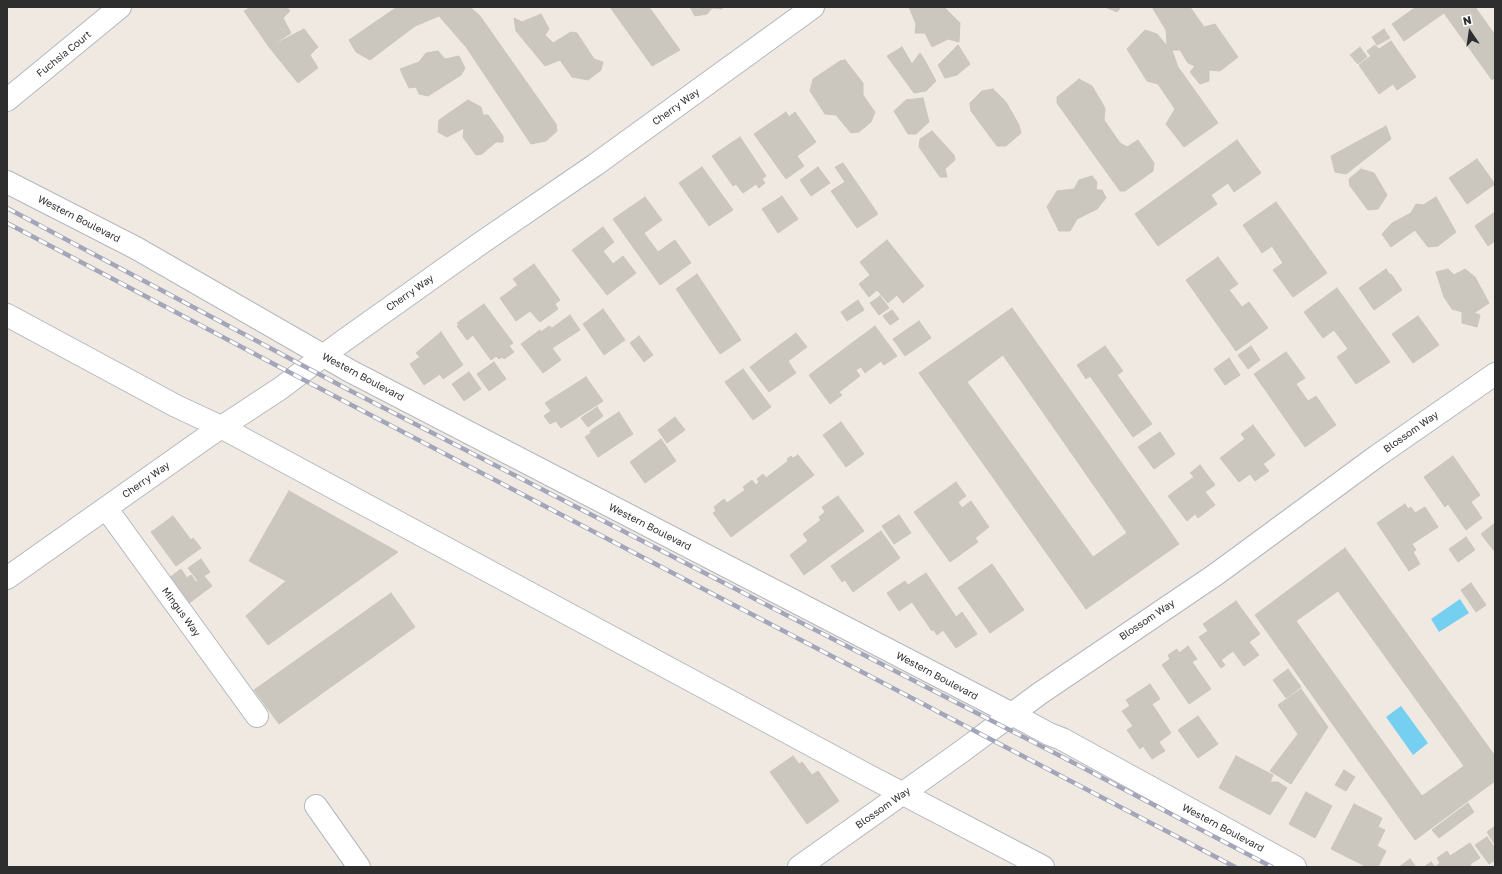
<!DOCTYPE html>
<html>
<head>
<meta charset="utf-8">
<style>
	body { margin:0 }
	#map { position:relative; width:1502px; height:874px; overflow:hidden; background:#efe9e1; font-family:"Golos Text",sans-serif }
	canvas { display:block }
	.frame { position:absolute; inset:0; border:8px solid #2e2e2e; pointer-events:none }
	.north { position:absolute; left:1450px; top:12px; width:40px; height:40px; -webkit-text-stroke:3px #fff; paint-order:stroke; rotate:347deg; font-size:11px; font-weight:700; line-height:16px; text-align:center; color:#2e2e2e }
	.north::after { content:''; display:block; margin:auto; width:14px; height:18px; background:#2e2e2e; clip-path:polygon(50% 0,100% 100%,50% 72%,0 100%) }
</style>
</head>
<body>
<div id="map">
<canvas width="1502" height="874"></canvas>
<div class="frame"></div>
<div class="north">N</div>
</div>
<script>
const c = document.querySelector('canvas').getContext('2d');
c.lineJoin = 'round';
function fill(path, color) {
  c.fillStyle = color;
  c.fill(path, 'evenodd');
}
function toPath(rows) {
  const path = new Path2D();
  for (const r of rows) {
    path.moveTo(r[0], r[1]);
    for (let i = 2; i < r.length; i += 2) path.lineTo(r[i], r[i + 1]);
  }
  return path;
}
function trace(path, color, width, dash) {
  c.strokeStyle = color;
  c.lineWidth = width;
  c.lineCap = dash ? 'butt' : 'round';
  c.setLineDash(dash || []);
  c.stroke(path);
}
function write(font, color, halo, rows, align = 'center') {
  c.font = font + ' "Golos Text",sans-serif';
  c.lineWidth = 4;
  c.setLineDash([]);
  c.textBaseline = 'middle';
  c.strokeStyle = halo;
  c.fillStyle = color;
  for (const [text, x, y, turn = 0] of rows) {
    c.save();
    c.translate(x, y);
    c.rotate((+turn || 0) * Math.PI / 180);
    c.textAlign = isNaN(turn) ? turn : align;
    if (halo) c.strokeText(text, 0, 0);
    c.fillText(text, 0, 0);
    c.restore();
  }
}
const water = toPath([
	[1460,599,1469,613,1439,632,1431,619],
	[1401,706,1428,743,1413,755,1386,717]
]);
const building = toPath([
	[251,7,287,7,290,11,283,18,291,33,269,47,244,11,251,7],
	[397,7,470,7,480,16,556,124,557,131,546,141,531,144,466,47,439,16,415,26,370,60,356,52,349,40,397,7],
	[610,7,649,7,680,50,652,66,610,7],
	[690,7,723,7,722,9,712,8,707,14,695,16,690,7],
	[909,7,944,7,960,23,959,42,948,39,932,47,925,33,915,33,916,24,909,7],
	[1105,7,1121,7,1117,12,1105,7],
	[1152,7,1190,7,1204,27,1215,24,1238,57,1220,71,1209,70,1209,81,1200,84,1190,72,1195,66,1188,63,1180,50,1172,50,1178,67,1218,123,1184,147,1166,124,1175,109,1158,84,1147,81,1127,49,1145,30,1157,34,1167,46,1166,30,1152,7],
	[1416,7,1475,7,1495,35,1495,77,1492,80,1444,13,1404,41,1392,24,1416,7],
	[541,14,549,29,545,35,553,43,571,32,577,33,594,59,603,62,601,70,588,80,572,77,560,60,545,66,516,31,514,18,522,22,541,14],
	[304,29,318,47,310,55,318,68,298,83,269,47,304,29],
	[1384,29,1390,38,1377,45,1372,37,1384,29],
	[1391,41,1416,77,1397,90,1393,84,1379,94,1359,65,1371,56,1367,51,1375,45,1379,49,1391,41],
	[958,45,970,64,957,75,945,78,938,65,958,45],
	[902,47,912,64,920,53,924,59,936,81,926,91,914,93,887,56,902,47],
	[1360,47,1367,57,1358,64,1350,55,1360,47],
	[438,51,445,59,459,56,465,68,461,75,428,96,419,94,416,87,409,88,400,69,419,62,426,53,438,51],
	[845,60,863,83,863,95,875,112,871,122,859,132,851,133,836,115,825,114,810,91,813,79,840,61,845,60],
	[1079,79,1092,86,1105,108,1104,120,1120,143,1127,147,1138,140,1154,163,1153,171,1125,191,1120,191,1057,103,1057,97,1079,79],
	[993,89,1006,102,1019,125,1021,133,1006,146,997,146,971,111,970,103,982,91,993,89],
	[923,98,929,122,916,134,908,134,894,111,906,100,923,98],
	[468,100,481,107,483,115,488,115,503,136,503,142,496,142,482,154,476,155,463,137,464,128,447,137,438,132,439,120,468,100],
	[786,112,789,117,795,112,816,142,797,156,804,166,786,179,754,134,786,112],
	[1386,126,1391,139,1346,174,1335,172,1331,156,1386,126],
	[932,131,954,155,955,160,945,169,947,177,940,177,919,147,920,139,932,131],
	[740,137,766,176,762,179,765,183,759,188,756,184,743,193,736,184,733,186,712,156,740,137],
	[1237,140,1261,173,1234,192,1228,183,1211,195,1217,204,1158,246,1135,214,1237,140],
	[1477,159,1495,184,1467,204,1449,178,1477,159],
	[843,163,878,214,857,228,831,191,845,182,835,167,843,163],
	[702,167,733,210,709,226,679,183,702,167],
	[818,167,830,183,811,196,800,180,818,167],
	[1361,169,1374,173,1387,195,1378,209,1368,210,1350,186,1349,179,1361,169],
	[1092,176,1097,182,1096,190,1102,190,1106,198,1097,209,1077,219,1070,231,1059,231,1047,207,1057,191,1074,189,1079,180,1092,176],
	[782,196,798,219,778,233,762,209,782,196],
	[645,197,662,220,644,233,658,252,675,240,691,263,660,285,613,219,645,197],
	[1436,197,1456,232,1438,246,1428,247,1415,230,1391,247,1382,234,1392,223,1411,213,1416,204,1423,205,1436,197],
	[1276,202,1327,273,1293,297,1273,270,1283,263,1272,246,1262,253,1243,225,1276,202],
	[1495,212,1495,241,1488,246,1475,226,1495,212],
	[603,227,614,242,603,251,613,264,623,256,636,273,607,295,572,250,603,227],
	[887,240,924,286,903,303,897,295,888,303,877,290,869,297,859,284,870,275,860,262,887,240],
	[1218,257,1238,284,1229,290,1242,307,1249,302,1268,328,1236,351,1186,280,1218,257],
	[534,264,560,300,555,304,558,309,540,322,530,311,516,321,500,298,518,285,513,279,534,264],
	[1386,269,1390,275,1391,274,1402,290,1374,310,1359,288,1386,269],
	[1448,269,1454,275,1465,269,1475,277,1489,303,1474,313,1480,315,1477,327,1462,323,1462,312,1452,309,1444,297,1436,272,1448,269],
	[697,274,741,340,720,354,676,289,697,274],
	[1337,288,1390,362,1356,384,1337,357,1348,349,1334,330,1323,338,1304,312,1337,288],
	[880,296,889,308,879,315,870,303,880,296],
	[858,300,864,310,847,321,841,312,858,300],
	[484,304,513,343,509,346,514,352,504,359,502,357,499,359,496,356,491,360,473,335,467,340,457,326,459,325,457,323,484,304],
	[1012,308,1179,544,1086,609,919,373,1012,308],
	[1003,355,1127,533,1093,557,967,382,1003,355],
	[603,309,625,340,604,355,583,324,603,309],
	[892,310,899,319,890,325,883,316,892,310],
	[570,315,580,330,552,348,561,360,543,373,521,344,540,330,541,332,549,326,552,328,570,315],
	[1418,316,1439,345,1413,363,1392,334,1418,316],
	[919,321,931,338,905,356,893,339,919,321],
	[875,326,897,356,884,365,881,361,865,373,861,367,856,370,860,376,839,392,842,395,830,404,809,375,875,326],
	[441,332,463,365,443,379,440,374,424,385,410,364,420,357,416,353,441,332],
	[796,333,807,347,788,361,796,373,769,392,750,367,796,333],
	[639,336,653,355,644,362,630,343,639,336],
	[1105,346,1123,371,1117,375,1152,424,1133,437,1090,376,1086,379,1077,365,1105,346],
	[1251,346,1260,360,1248,369,1238,355,1251,346],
	[1286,352,1305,378,1296,384,1308,401,1316,396,1336,425,1305,447,1254,374,1286,352],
	[1229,358,1240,375,1225,385,1214,369,1229,358],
	[494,362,506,379,489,391,477,374,494,362],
	[743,369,771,407,753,420,725,382,743,369],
	[469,372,481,389,464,401,452,384,469,372],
	[586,377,603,401,561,428,556,421,550,424,544,416,551,411,545,403,586,377],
	[597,407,603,416,588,427,581,418,597,407],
	[619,412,633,434,598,457,585,437,591,433,590,431,619,412],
	[675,417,685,430,667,443,658,430,675,417],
	[841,422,864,454,846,467,823,435,841,422],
	[1253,425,1275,455,1263,464,1269,471,1255,481,1250,474,1239,482,1220,458,1245,439,1241,434,1253,425],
	[1160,432,1175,454,1154,469,1138,447,1160,432],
	[661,439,676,461,645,483,630,462,661,439],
	[798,455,814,475,731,537,713,513,716,511,714,507,724,499,727,503,745,490,743,487,752,480,756,485,759,482,757,479,763,474,766,478,788,461,787,459,791,456,793,458,798,455],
	[1453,456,1480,495,1471,502,1482,518,1466,530,1448,504,1445,507,1424,477,1453,456],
	[1200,465,1215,485,1205,492,1215,505,1198,518,1195,514,1187,521,1168,496,1194,477,1190,473,1200,465],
	[956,482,966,496,958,502,962,508,971,501,989,527,975,538,978,542,950,562,914,512,956,482],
	[289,491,398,552,268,645,246,616,286,581,249,561,289,491],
	[838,496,864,531,804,575,790,555,808,541,803,534,821,520,819,517,825,512,822,507,838,496],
	[1405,504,1408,509,1411,507,1415,513,1425,507,1438,527,1412,544,1416,550,1413,552,1420,564,1409,571,1377,523,1405,504],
	[899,515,911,533,894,544,882,526,899,515],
	[173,516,191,540,193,538,201,548,176,566,151,532,173,516],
	[1495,523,1495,552,1481,534,1495,523],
	[881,531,900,558,853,592,845,580,842,582,831,566,881,531],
	[1466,537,1475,550,1458,562,1449,549,1466,537],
	[1345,548,1495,756,1495,781,1415,840,1255,615,1345,548],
	[1338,591,1464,766,1422,796,1296,621,1338,591],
	[201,559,210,572,204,576,212,586,188,604,169,578,181,569,187,578,191,575,196,582,198,581,188,568,201,559],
	[992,564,1024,610,990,633,958,588,992,564],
	[926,573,956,617,962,612,977,634,956,648,943,630,937,635,933,629,932,631,912,602,899,611,887,593,905,581,908,585,926,573],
	[1471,583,1486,605,1476,612,1461,590,1471,583],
	[391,593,415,627,279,724,254,690,391,593],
	[1236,601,1260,634,1249,642,1259,655,1244,666,1233,651,1221,660,1225,665,1221,668,1199,637,1208,631,1203,624,1236,601],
	[1188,646,1197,659,1192,662,1211,689,1189,704,1162,665,1170,659,1168,655,1177,649,1179,653,1188,646],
	[1288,669,1301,687,1286,698,1273,680,1288,669],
	[1150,684,1160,699,1152,704,1171,733,1159,742,1165,751,1152,759,1143,746,1140,749,1127,730,1133,726,1122,711,1130,706,1126,700,1150,684],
	[1301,689,1328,727,1291,784,1270,771,1298,734,1278,705,1301,689],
	[1198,716,1218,744,1198,758,1178,730,1198,716],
	[793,756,799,764,802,762,812,775,818,771,839,801,807,824,770,772,793,756],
	[1236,756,1273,775,1270,782,1278,782,1287,788,1270,815,1219,788,1236,756],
	[1344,770,1355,777,1346,791,1335,785,1344,770],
	[1306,792,1332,806,1315,838,1289,824,1306,792],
	[1468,803,1474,812,1439,838,1432,830,1468,803],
	[1354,804,1382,818,1378,827,1385,830,1377,846,1386,851,1378,867,1367,867,1331,849,1354,804],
	[1495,826,1495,842,1494,843,1487,832,1495,826],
	[1487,837,1495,848,1495,860,1489,864,1475,845,1487,837],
	[1470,843,1480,858,1470,864,1472,867,1435,867,1440,863,1437,858,1447,851,1450,856,1470,843],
	[1410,859,1416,867,1399,867,1410,859],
	[1431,862,1435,867,1424,867,1431,862]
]);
const minor = toPath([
	[7,100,120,7],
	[7,182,136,248,350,371,1012,714,1049,734,1062,739,1295,867],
	[7,315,176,406,221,427,867,775,1043,867],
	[106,508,257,716],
	[7,578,208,436,281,388,339,344,481,243,595,165,813,7],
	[316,806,359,867],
	[799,867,961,752,1039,694,1215,575,1377,456,1495,374]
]);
const rail = toPath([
	[7,208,347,389,1072,762,1272,867],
	[7,223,340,399,1235,867]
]);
const streetNames = [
	["Fuchsia Court",64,54,-39],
	["Cherry Way",676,107,-36],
	["Western Boulevard",79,219,27],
	["Cherry Way",410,293,-35],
	["Western Boulevard",363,377,28],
	["Blossom Way",1411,432,-35],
	["Cherry Way",146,480,-35],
	["Western Boulevard",650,527,27],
	["Mingus Way",181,612,54],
	["Blossom Way",1147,620,-34],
	["Western Boulevard",937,676,28],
	["Blossom Way",883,808,-35],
	["Western Boulevard",1223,828,28]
];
fill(water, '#75cff0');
fill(building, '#cbc7bf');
trace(building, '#cbc5ba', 1);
trace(minor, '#b4b7c1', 24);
trace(minor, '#fff', 22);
trace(rail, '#a3a6b8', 4.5);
trace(rail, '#fff', 3, [9]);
write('10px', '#2e2e2e', '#fff', streetNames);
</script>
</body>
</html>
